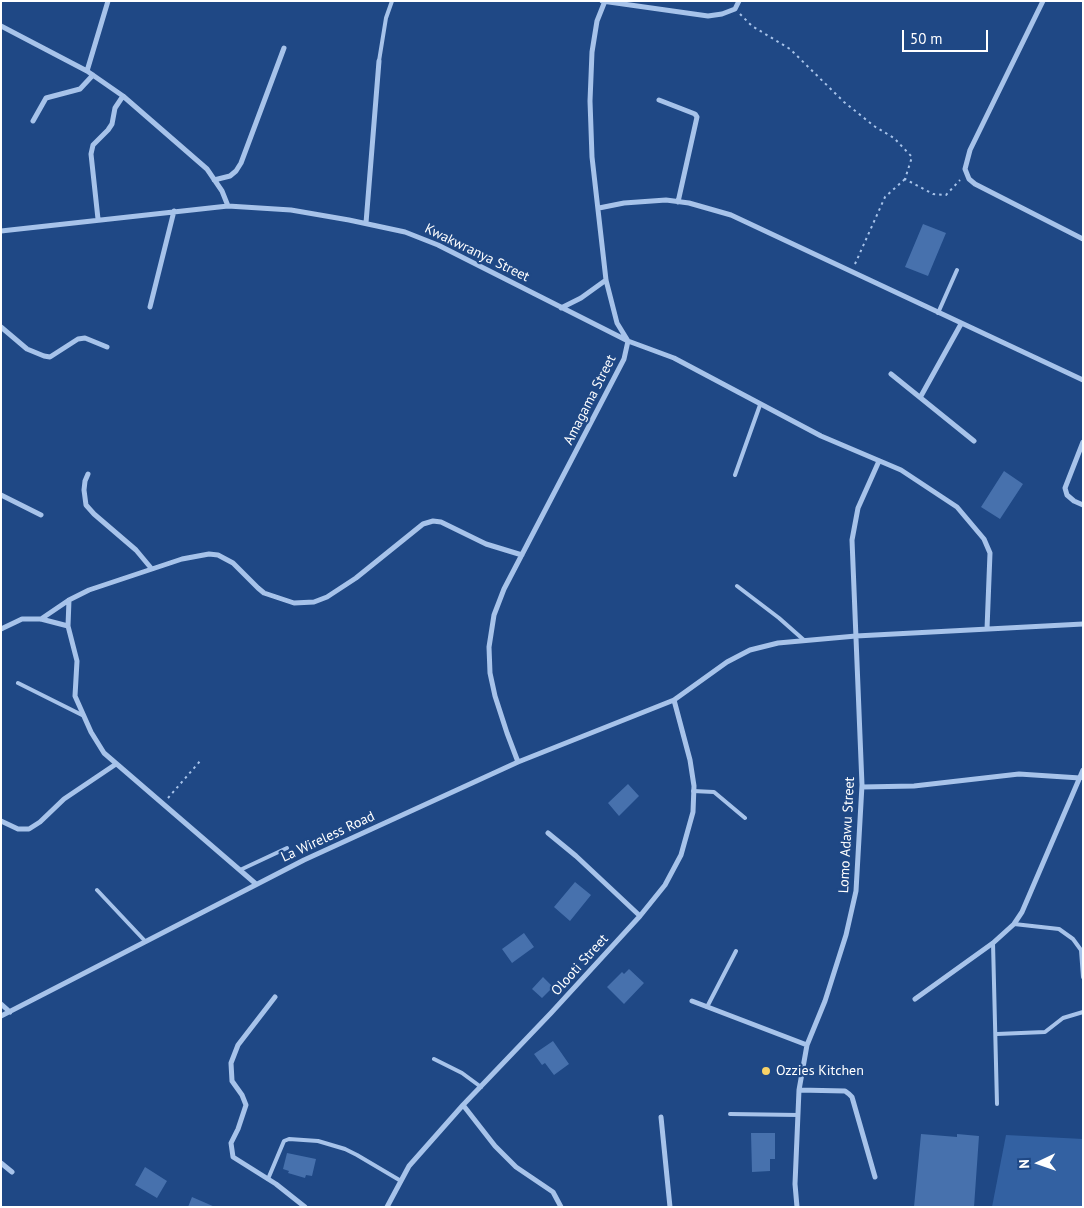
<!DOCTYPE html>
<html>
<head>
<meta charset="utf-8">
<style>
	body { margin:0 }
	#map { position:relative; width:1084px; height:1208px; overflow:hidden; background:#1f4885; font-family:"PT Sans",sans-serif }
	canvas { display:block }
	.frame { position:absolute; inset:0; border:2px solid #fff; pointer-events:none }
	.north { position:absolute; left:1014px; top:1138px; width:50px; height:50px; -webkit-text-stroke:4px #1f4885; paint-order:stroke; rotate:267deg; font-size:14px; font-weight:700; line-height:20px; text-align:center; color:#fff }
	.north::after { content:''; display:block; margin:auto; width:18px; height:22px; background:#fff; clip-path:polygon(50% 0,100% 100%,50% 72%,0 100%) }
	.scale { position:absolute; left:902px; top:30px; width:86px; height:22px; box-sizing:border-box; border:2px solid #fff; border-top:0; padding-left:6px; font-size:15px; line-height:18px; white-space:nowrap; color:#fff; -webkit-text-stroke:4px #1f4885; paint-order:stroke }
</style>
</head>
<body>
<div id="map">
<canvas width="1084" height="1208"></canvas>
<div class="frame"></div>
<div class="north">N</div>
<div class="scale">50 m</div>
</div>
<script>
const c = document.querySelector('canvas').getContext('2d');
c.lineJoin = 'round';
function fill(path, color) {
  c.fillStyle = color;
  c.fill(path, 'evenodd');
}
function toPath(rows) {
  const path = new Path2D();
  for (const r of rows) {
    path.moveTo(r[0], r[1]);
    for (let i = 2; i < r.length; i += 2) path.lineTo(r[i], r[i + 1]);
  }
  return path;
}
function trace(path, color, width, dash) {
  c.strokeStyle = color;
  c.lineWidth = width;
  c.lineCap = dash ? 'butt' : 'round';
  c.setLineDash(dash || []);
  c.stroke(path);
}
function write(font, color, halo, rows, align = 'center') {
  c.font = font + ' "PT Sans",sans-serif';
  c.lineWidth = 4.5;
  c.setLineDash([]);
  c.textBaseline = 'middle';
  c.strokeStyle = halo;
  c.fillStyle = color;
  for (const [text, x, y, turn = 0] of rows) {
    c.save();
    c.translate(x, y);
    c.rotate((+turn || 0) * Math.PI / 180);
    c.textAlign = isNaN(turn) ? turn : align;
    if (halo) c.strokeText(text, 0, 0);
    c.fillText(text, 0, 0);
    c.restore();
  }
}
const green = toPath([
	[1006,1135,1083,1139,1083,1207,992,1207]
]);
const building = toPath([
	[923,224,946,233,928,276,905,267],
	[1004,471,1023,484,1000,519,981,507],
	[628,784,639,796,619,816,608,803],
	[575,882,591,895,570,921,554,907],
	[524,933,534,947,512,963,502,949],
	[629,969,644,983,624,1004,607,987,622,972,624,974],
	[543,977,553,987,542,998,532,989],
	[553,1041,569,1064,554,1075,545,1063,542,1065,534,1054],
	[751,1133,775,1133,775,1159,770,1159,770,1171,752,1172],
	[921,1134,957,1137,957,1134,979,1136,974,1207,914,1207],
	[287,1153,316,1159,312,1176,306,1175,305,1178,288,1173,289,1171,283,1169],
	[145,1167,167,1181,157,1198,135,1185],
	[192,1197,215,1207,188,1207]
]);
const path = toPath([
	[740,14,752,26,790,49,844,102,874,126,894,138,912,157,905,179,933,194,946,195,960,180],
	[855,264,885,197,905,179],
	[168,798,201,760]
]);
const service = toPath([
	[379,61,386,18,392,1],
	[938,313,957,270],
	[735,475,760,405],
	[737,586,779,618,805,641],
	[18,683,82,715],
	[693,791,714,792,745,818],
	[240,870,287,848],
	[97,890,145,941],
	[1014,924,1059,929,1073,939,1081,950,1083,977],
	[993,943,997,1104],
	[707,1007,736,951],
	[997,1034,1045,1032,1063,1018,1083,1012],
	[434,1059,462,1073,481,1087],
	[730,1114,798,1115],
	[268,1179,284,1141,289,1139,318,1141,345,1149,357,1155,401,1181]
]);
const minor = toPath([
	[602,1,708,16,722,14,735,9,739,1],
	[1043,1,970,150,965,169,969,179,975,184,1083,239],
	[1,26,87,71,123,96,207,169,222,191,228,206],
	[87,71,108,1],
	[659,100,695,114,697,117,678,202],
	[33,121,46,98,80,89,93,75],
	[214,180,230,176,236,171,241,163,284,48],
	[599,208,624,203,666,200,689,203,731,215,1083,380],
	[98,219,91,154,93,145,108,130,112,124,115,108,123,96],
	[366,223,379,61],
	[1,231,228,206,291,210,349,220,405,232,438,245,628,341,674,358,821,436,901,470,957,507,984,539,990,553,987,629],
	[150,307,174,211],
	[561,308,581,298,606,280],
	[1,327,27,349,44,356,50,357,78,339,85,338,107,347],
	[891,374,974,441],
	[921,396,961,324],
	[1083,442,1065,488,1067,495,1074,501,1083,505],
	[88,474,85,481,84,490,86,505,94,514,136,550,151,568],
	[1,495,41,515],
	[69,600,68,626,77,661,75,696,91,732,104,753,256,884],
	[41,619,69,600,89,590,182,559,209,554,218,555,233,563,258,588,264,593,294,603,314,602,327,597,356,578,423,524,433,521,441,522,486,544,522,555],
	[1,629,22,619,41,619,68,626],
	[518,762,507,733,495,696,490,673,489,647,494,615,504,589,624,359,628,341,617,323,606,280,592,157,590,101,592,52,597,21,605,1],
	[862,787,914,786,1019,774,1080,778],
	[1,821,18,829,29,829,40,822,64,799,116,764],
	[548,833,576,856,640,916],
	[275,997,238,1045,231,1063,232,1081,242,1095,246,1105,238,1129,231,1143,233,1157,276,1184,305,1207],
	[915,999,993,943,1014,924,1022,912,1083,770],
	[692,1001,807,1045],
	[1,1004,10,1012],
	[1,1016,304,860,518,762,674,700,727,662,750,650,778,643,856,636,1083,624],
	[799,1090,845,1091,849,1094,852,1097,875,1177],
	[463,1105,495,1146,516,1167,553,1192,561,1207],
	[661,1117,670,1207],
	[1,1163,12,1172],
	[387,1207,409,1166,463,1105,551,1013,640,916,665,885,681,855,693,812,694,786,690,760,674,700],
	[797,1207,795,1184,799,1090,807,1045,825,1001,846,935,856,891,862,785,852,540,858,508,879,461]
]);
const markers = [
	[766,1071,5,"#f8d267"]
];
const streetNames = [
	["Kwakwranya Street",477,253,26],
	["Amagama Street",590,400,-63],
	["Lomo Adawu Street",847,835,-87],
	["La Wireless Road",328,837,-25],
	["Olooti Street",580,965,-48]
];
const poiNames = [
	["Ozzies Kitchen",776,1071]
];
fill(green, '#3361a2');
fill(building, '#4771ad');
trace(path, '#a7c3ea', 2, [2.5, 4]);
trace(service, '#a7c3ea', 4);
trace(minor, '#a7c3ea', 5);
for (const [x, y, r, color] of markers) {
  const dot = new Path2D();
  dot.arc(x, y, r, 0, 2 * Math.PI);
  c.fillStyle = color;
  c.fill(dot);
  trace(dot, '#1f4885', 2);
}
write('14px', '#fff', '#1f4885', streetNames);
write('14px', '#fff', '#1f4885', poiNames, 'left');
</script>
</body>
</html>
